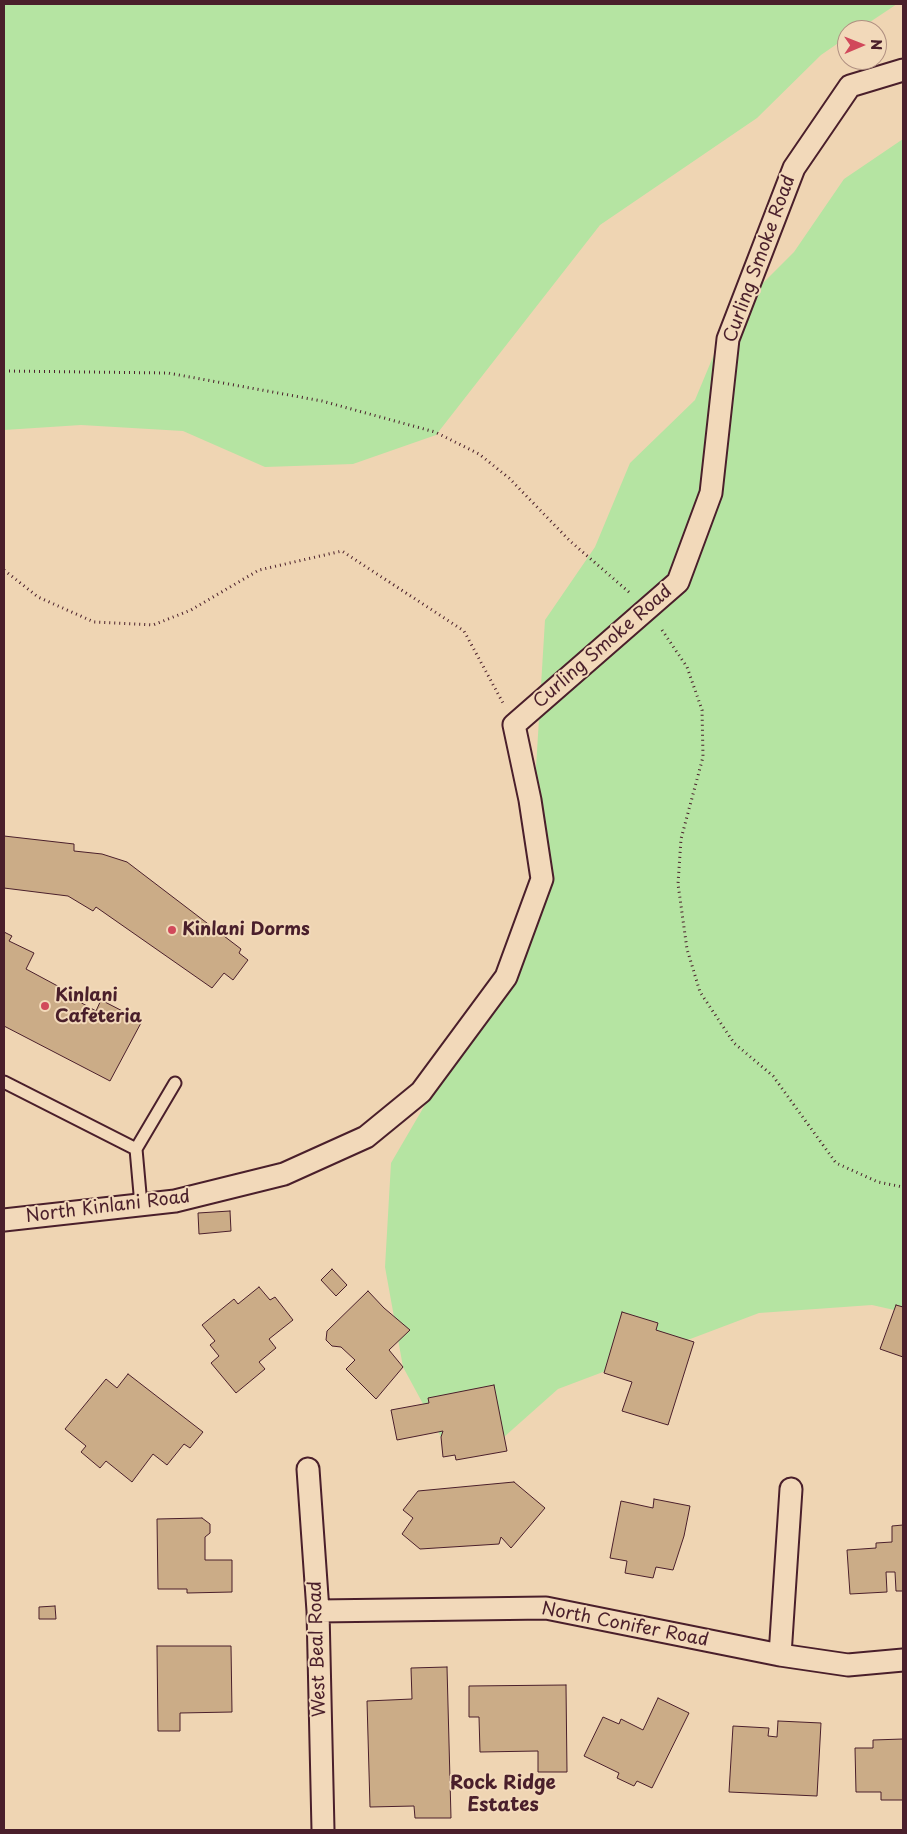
<!DOCTYPE html>
<html>
<head>
<meta charset="utf-8">
<style>
	body { margin:0 }
	#map { position:relative; width:907px; height:1834px; overflow:hidden; background:#efd5b3; font-family:"Playpen Sans",sans-serif }
	canvas { display:block }
	.frame { position:absolute; inset:0; border:5px solid #4a1f2b; pointer-events:none }
	.north { position:absolute; left:837px; top:20px; width:50px; height:50px; box-sizing:border-box; background:#f2d9ba; border:1px solid #af8f81; border-radius:50%; rotate:89deg; font-size:14px; font-weight:700; line-height:20px; text-align:center; color:#4a1f2b }
	.north::after { content:''; display:block; margin:auto; width:18px; height:22px; background:#d1495b; clip-path:polygon(50% 0,100% 100%,50% 72%,0 100%) }
</style>
</head>
<body>
<div id="map">
<canvas width="907" height="1834"></canvas>
<div class="frame"></div>
<div class="north">N</div>
</div>
<script>
const c = document.querySelector('canvas').getContext('2d');
c.lineJoin = 'round';
function fill(path, color) {
  c.fillStyle = color;
  c.fill(path, 'evenodd');
}
function toPath(rows) {
  const path = new Path2D();
  for (const r of rows) {
    path.moveTo(r[0], r[1]);
    for (let i = 2; i < r.length; i += 2) path.lineTo(r[i], r[i + 1]);
  }
  return path;
}
function trace(path, color, width, dash) {
  c.strokeStyle = color;
  c.lineWidth = width;
  c.lineCap = dash ? 'butt' : 'round';
  c.setLineDash(dash || []);
  c.stroke(path);
}
function write(font, color, halo, rows, align = 'center') {
  c.font = font + ' "Playpen Sans",sans-serif';
  c.lineWidth = 4;
  c.setLineDash([]);
  c.textBaseline = 'middle';
  c.strokeStyle = halo;
  c.fillStyle = color;
  for (const [text, x, y, turn = 0] of rows) {
    c.save();
    c.translate(x, y);
    c.rotate((+turn || 0) * Math.PI / 180);
    c.textAlign = isNaN(turn) ? turn : align;
    if (halo) c.strokeText(text, 0, 0);
    c.fillText(text, 0, 0);
    c.restore();
  }
}
const green = toPath([
	[4,4,897,4,858,30,847,30,847,37,821,55,757,118,600,225,436,435,353,464,265,467,183,431,81,425,4,430],
	[903,139,903,1312,872,1305,759,1313,558,1389,504,1437,441,1437,403,1367,385,1267,391,1163,526,932,545,620,595,547,630,463,695,400,730,316,794,252,844,179]
]);
const building = toPath([
	[4,836,74,844,74,851,102,854,127,862,241,949,239,953,248,960,233,980,224,973,212,988,96,907,93,911,68,896,4,888,4,836],
	[4,932,12,936,9,941,34,953,26,969,80,998,78,1001,96,1011,101,1000,142,1021,110,1081,4,1026,4,932],
	[230,1211,231,1231,199,1234,198,1213,230,1211],
	[332,1269,347,1285,336,1296,321,1280,332,1269],
	[259,1287,270,1300,275,1297,293,1320,269,1339,276,1348,259,1362,265,1369,236,1393,211,1363,219,1356,210,1345,215,1341,202,1325,234,1299,238,1304,259,1287],
	[368,1291,384,1308,410,1330,389,1350,403,1367,376,1399,346,1369,355,1360,341,1347,332,1346,326,1340,327,1331,368,1291],
	[896,1305,903,1307,903,1357,880,1349,896,1305],
	[622,1312,658,1323,656,1330,694,1342,668,1425,622,1411,632,1382,604,1373,622,1312],
	[128,1374,203,1432,190,1448,184,1444,167,1465,153,1454,132,1482,106,1461,100,1468,81,1452,86,1446,65,1429,106,1379,117,1388,128,1374],
	[494,1385,507,1451,456,1460,455,1455,443,1457,441,1437,443,1431,397,1440,391,1410,429,1403,428,1398,494,1385],
	[514,1482,545,1508,511,1548,501,1537,499,1544,420,1549,402,1534,413,1518,403,1510,418,1491,514,1482],
	[654,1499,690,1506,684,1536,673,1570,656,1567,653,1578,625,1573,627,1561,610,1558,621,1501,653,1508,654,1499],
	[202,1518,210,1524,210,1533,205,1537,205,1560,232,1560,232,1592,187,1593,187,1589,158,1589,157,1519,202,1518],
	[903,1525,903,1591,896,1591,895,1572,886,1572,887,1592,850,1594,847,1550,876,1548,876,1543,892,1542,892,1526,903,1525],
	[55,1606,56,1619,39,1619,39,1607,55,1606],
	[157,1646,231,1646,232,1712,180,1713,180,1731,158,1731,157,1646],
	[447,1667,451,1818,415,1818,414,1806,370,1807,367,1701,412,1699,411,1668,447,1667],
	[566,1685,567,1772,538,1772,538,1751,480,1752,479,1717,469,1717,469,1686,566,1685],
	[658,1698,689,1713,652,1788,637,1781,634,1786,617,1778,619,1773,584,1756,603,1717,619,1724,621,1719,643,1730,658,1698],
	[778,1721,821,1723,817,1796,729,1792,733,1726,769,1728,768,1736,777,1737,778,1721],
	[903,1739,903,1800,881,1800,881,1792,856,1792,855,1748,873,1748,873,1740,903,1739]
]);
const path = toPath([
	[4,371,168,373,322,401,435,432,479,454,509,478,570,541,630,593],
	[4,570,38,597,94,622,153,625,191,610,259,570,342,551,464,631,503,703],
	[662,630,687,667,702,710,703,757,681,839,678,884,687,949,700,992,734,1043,773,1076,836,1163,878,1182,903,1187]
]);
const lane = toPath([
	[4,1082,136,1149],
	[141,1205,136,1149,175,1083]
]);
const street = toPath([
	[4,1220,175,1201,284,1174,366,1137,421,1092,506,977,542,879,530,800,514,725,678,582,711,493,728,339,794,168,850,86,903,70],
	[308,1469,318,1611,323,1830],
	[318,1611,546,1608,780,1655,848,1665,903,1660],
	[780,1655,791,1489]
]);
const markers = [
	[172,930,5,"#d1495b"],
	[45,1006,5,"#d1495b"]
];
const streetNames = [
	["Curling Smoke Road",760,259,-70],
	["Curling Smoke Road",603,647,-41],
	["North Kinlani Road",108,1207,-7],
	["North Conifer Road",625,1625,11],
	["West Beal Road",318,1649,-92]
];
const poiNames = [
	["Kinlani Dorms",182,930],
	["Kinlani",55,996],
	["Cafeteria",55,1017]
];
const neighbourhoodNames = [
	["Rock Ridge",503,1784],
	["Estates",503,1806]
];
fill(green, '#b5e4a2');
fill(building, '#cbac87');
trace(building, '#4a1f2b', 1);
trace(lane, '#4a1f2b', 15);
trace(street, '#4a1f2b', 25);
trace(path, '#4a1f2b', 3, [1, 4]);
trace(lane, '#f2d9ba', 11);
trace(street, '#f2d9ba', 21);
for (const [x, y, r, color] of markers) {
  const dot = new Path2D();
  dot.arc(x, y, r, 0, 2 * Math.PI);
  c.fillStyle = color;
  c.fill(dot);
  trace(dot, '#f2d9ba', 2);
}
write('18px', '#4a1f2b', '#f2d9ba', streetNames);
write('bold 18px', '#4a1f2b', '#f2d9ba', poiNames, 'left');
write('bold 19px', '#4a1f2b', '#f2d9ba', neighbourhoodNames);
</script>
</body>
</html>
